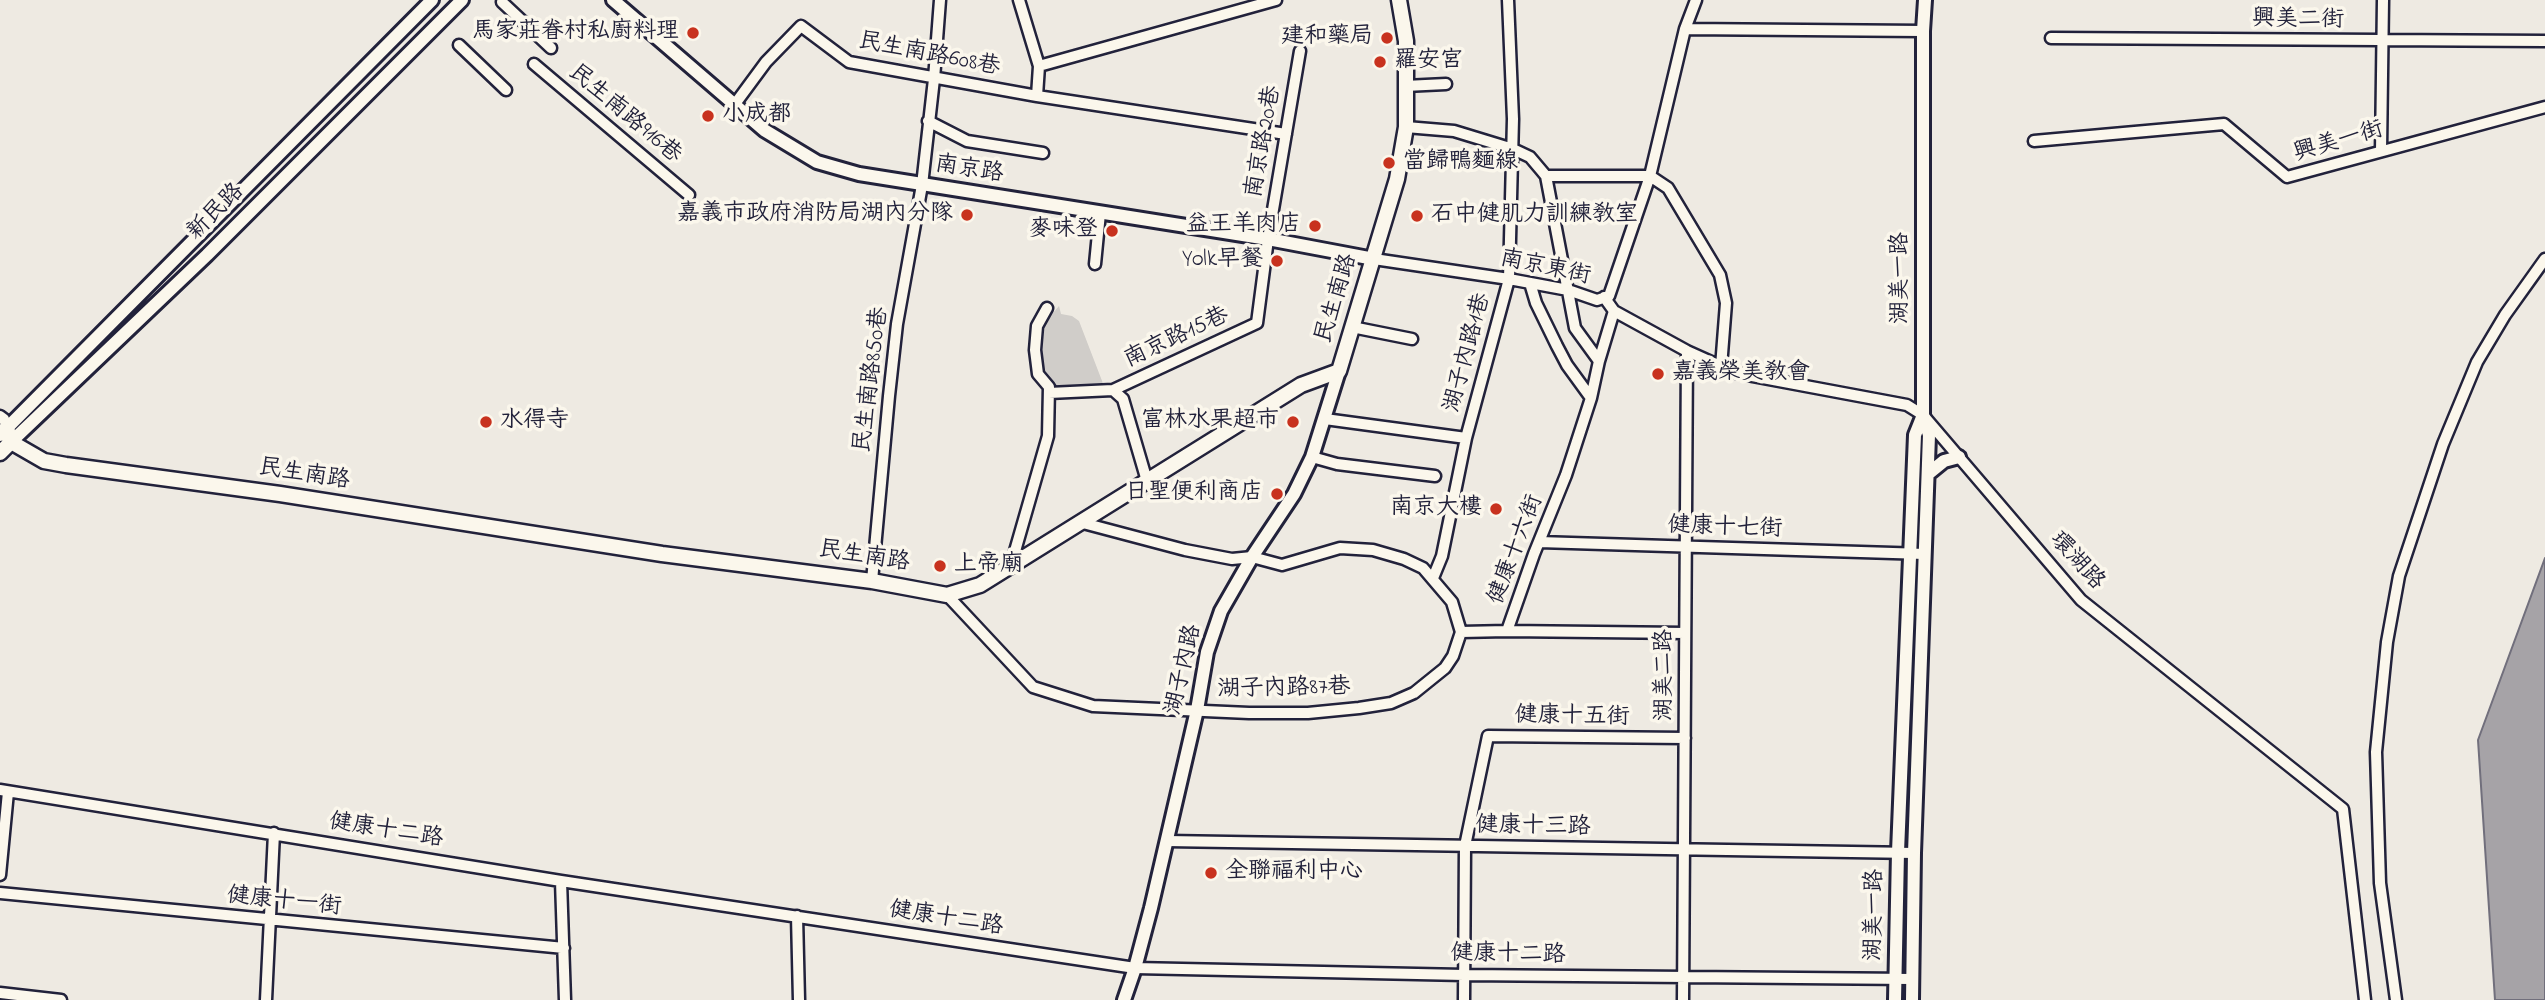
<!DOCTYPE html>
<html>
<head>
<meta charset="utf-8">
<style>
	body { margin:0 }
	canvas { display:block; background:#eeeae2 }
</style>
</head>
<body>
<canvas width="2545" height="1000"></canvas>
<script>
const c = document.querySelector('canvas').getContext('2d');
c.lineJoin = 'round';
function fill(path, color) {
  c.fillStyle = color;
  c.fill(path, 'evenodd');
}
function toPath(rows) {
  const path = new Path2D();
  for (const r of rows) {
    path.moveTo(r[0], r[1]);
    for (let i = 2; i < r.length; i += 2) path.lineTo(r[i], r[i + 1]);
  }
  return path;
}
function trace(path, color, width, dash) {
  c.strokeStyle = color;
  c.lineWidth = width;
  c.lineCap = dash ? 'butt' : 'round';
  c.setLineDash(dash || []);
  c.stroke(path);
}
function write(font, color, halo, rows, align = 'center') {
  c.font = font + ' "Indie Flower","LXGW WenKai TC",sans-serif';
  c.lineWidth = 7;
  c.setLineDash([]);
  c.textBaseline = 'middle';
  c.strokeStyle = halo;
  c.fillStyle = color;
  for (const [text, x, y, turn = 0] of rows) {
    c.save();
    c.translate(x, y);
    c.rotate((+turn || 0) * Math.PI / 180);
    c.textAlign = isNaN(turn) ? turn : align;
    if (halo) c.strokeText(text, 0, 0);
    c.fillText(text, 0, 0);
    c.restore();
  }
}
const green = toPath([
	[1059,306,1061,314,1072,316,1079,321,1104,386,1054,389,1040,373,1037,349,1041,327]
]);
const water = toPath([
	[2545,558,2545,1000,2495,1000,2478,740,2545,558]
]);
const minor = toPath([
	[1019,0,1039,66,1037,96],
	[502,2,551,48],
	[1685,29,1923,31],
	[2051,38,2545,41],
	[459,45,506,90],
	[534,64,689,195],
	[1039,66,1276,0],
	[1405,86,1446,84],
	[735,104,766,62,801,26,849,62,1037,96,1286,134],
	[928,121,967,141,1043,153],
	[1406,127,1454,131,1513,149,1530,157,1541,170,1546,176,1575,328,1599,361],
	[2034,141,2224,124,2287,177,2545,107],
	[2381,151,2383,0],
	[1546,176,1650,176,1668,188,1720,275,1726,303,1721,367],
	[1374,259,1509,279,1568,290,1597,300,1609,296,1650,176,1685,29,1696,0],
	[1095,264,1100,213],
	[1530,283,1536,303,1557,346,1567,365,1591,398],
	[1604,297,1614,311,1687,351,1736,373,1907,405,1923,415,2081,600,2343,809,2365,1000],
	[1614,311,1599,361,1591,398,1566,475,1534,554,1507,631,1685,633],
	[1352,327,1412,339],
	[1113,390,1257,323,1268,239,1300,51],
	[1049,393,1113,390,1123,399,1147,481],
	[0,416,4,419,7,428],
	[1325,419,1466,438],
	[1312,457,1337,464,1435,476],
	[1083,523,1185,550,1232,559,1252,557,1282,565,1340,548,1373,550,1404,559,1423,568,1452,602,1461,632],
	[1539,542,1925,554],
	[1016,565,1013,558,1048,436,1049,387,1038,374,1035,350,1037,326,1047,308],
	[1433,578,1442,556,1466,438,1509,279,1513,119,1508,0],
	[872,581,889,396,897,324,922,185,934,79,940,0],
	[947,595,1033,687,1093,706,1249,713,1308,713,1359,708,1391,703,1414,693,1445,668,1453,656,1461,632],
	[1461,632,1507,631],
	[0,790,561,881,1135,968,1464,975,1912,979],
	[1167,841,1914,853],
	[0,875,8,792],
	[561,881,565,1000],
	[0,893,564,948],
	[797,916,799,1000],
	[0,993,61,1000],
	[266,1000,274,833],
	[1464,1000,1465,846,1488,736,1685,738],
	[1683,1000,1687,351],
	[2396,1000,2380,883,2376,752,2387,642,2399,576,2443,444,2477,362,2505,315,2545,259]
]);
const tertiary = toPath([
	[613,0,764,130,817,162,859,174,1268,239,1374,259],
	[7,428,432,0],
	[11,442,207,255,462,0],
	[1928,474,1944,461,1959,457],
	[1124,1000,1135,968,1151,908,1197,710,1207,652,1221,611,1252,557,1294,494,1312,457,1339,371],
	[1895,1000,1898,852,1915,435,1923,415,1923,31,1925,0],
	[1912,1000,1914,853,1929,435,1923,415]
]);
const secondary = toPath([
	[0,434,7,428,11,442,44,461,66,465,280,494,662,554,872,581,947,595,980,585,1301,385,1339,371,1397,179,1406,127,1406,41,1399,0],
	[0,453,11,442]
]);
const markers = [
	[693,33,7,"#c8321e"],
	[1387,38,7,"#c8321e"],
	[1380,62,7,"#c8321e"],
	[708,116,7,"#c8321e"],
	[1389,163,7,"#c8321e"],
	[967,215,7,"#c8321e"],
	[1417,216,7,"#c8321e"],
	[1315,226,7,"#c8321e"],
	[1112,231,7,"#c8321e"],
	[1277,261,7,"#c8321e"],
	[1658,374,7,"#c8321e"],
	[486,422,7,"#c8321e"],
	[1293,422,7,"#c8321e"],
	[1277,494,7,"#c8321e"],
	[1496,509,7,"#c8321e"],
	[940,566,7,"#c8321e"],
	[1211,873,7,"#c8321e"]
];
const streetNames = [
	["興美二街",2298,21,1],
	["民生南路608巷",929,56,11],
	["民生南路916巷",624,115,40],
	["南京路20巷",1265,142,-80],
	["興美一街",2339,143,-16],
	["南京路",969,171,9],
	["新民路",217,213,-45],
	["南京東街",1545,269,12],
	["湖美一路",1902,278,-90],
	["民生南路",1338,299,-73],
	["南京路15巷",1177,339,-25],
	["湖子內路1巷",1469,353,-75],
	["民生南路850巷",873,380,-83],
	["民生南路",304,476,9],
	["健康十七街",1725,529,2],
	["健康十六街",1517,550,-69],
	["民生南路",864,558,9],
	["環湖路",2076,562,48],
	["湖子內路",1185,670,-77],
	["湖美二路",1666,675,-90],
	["湖子內路87巷",1284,690,-1],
	["健康十五街",1572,718,1],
	["健康十三路",1533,828,1],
	["健康十二路",386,832,9],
	["健康十一街",284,903,6],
	["湖美一路",1876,915,-89],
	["健康十二路",946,920,9],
	["健康十二路",1508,956,1]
];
const poiNames = [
	["馬家莊眷村私廚料理",679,33],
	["建和藥局",1373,38],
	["羅安宮",1394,62,"left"],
	["小成都",722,116,"left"],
	["當歸鴨麵線",1403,163,"left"],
	["嘉義市政府消防局湖內分隊",953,215],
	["石中健肌力訓練教室",1431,216,"left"],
	["益王羊肉店",1301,226],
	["麥味登",1098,231],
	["Yolk早餐",1263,261],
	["嘉義榮美教會",1672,374,"left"],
	["水得寺",500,422,"left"],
	["富林水果超市",1279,422],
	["日聖便利商店",1263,494],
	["南京大樓",1482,509],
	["上帝廟",954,566,"left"],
	["全聯福利中心",1225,873,"left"]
];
fill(green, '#d0cdc9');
fill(water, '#a6a3a7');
trace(water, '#716f7c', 2);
trace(minor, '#22223b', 15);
trace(tertiary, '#22223b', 18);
trace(secondary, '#22223b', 19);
trace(minor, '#fbf7ec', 10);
trace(tertiary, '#fbf7ec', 12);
trace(secondary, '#fbf7ec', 14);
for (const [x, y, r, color] of markers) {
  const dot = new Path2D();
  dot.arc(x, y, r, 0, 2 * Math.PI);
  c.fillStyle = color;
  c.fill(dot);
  trace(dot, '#fbf7ec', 2.5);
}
write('23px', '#22223b', '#fbf7ec', streetNames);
write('23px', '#22223b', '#fbf7ec', poiNames, 'right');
</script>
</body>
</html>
